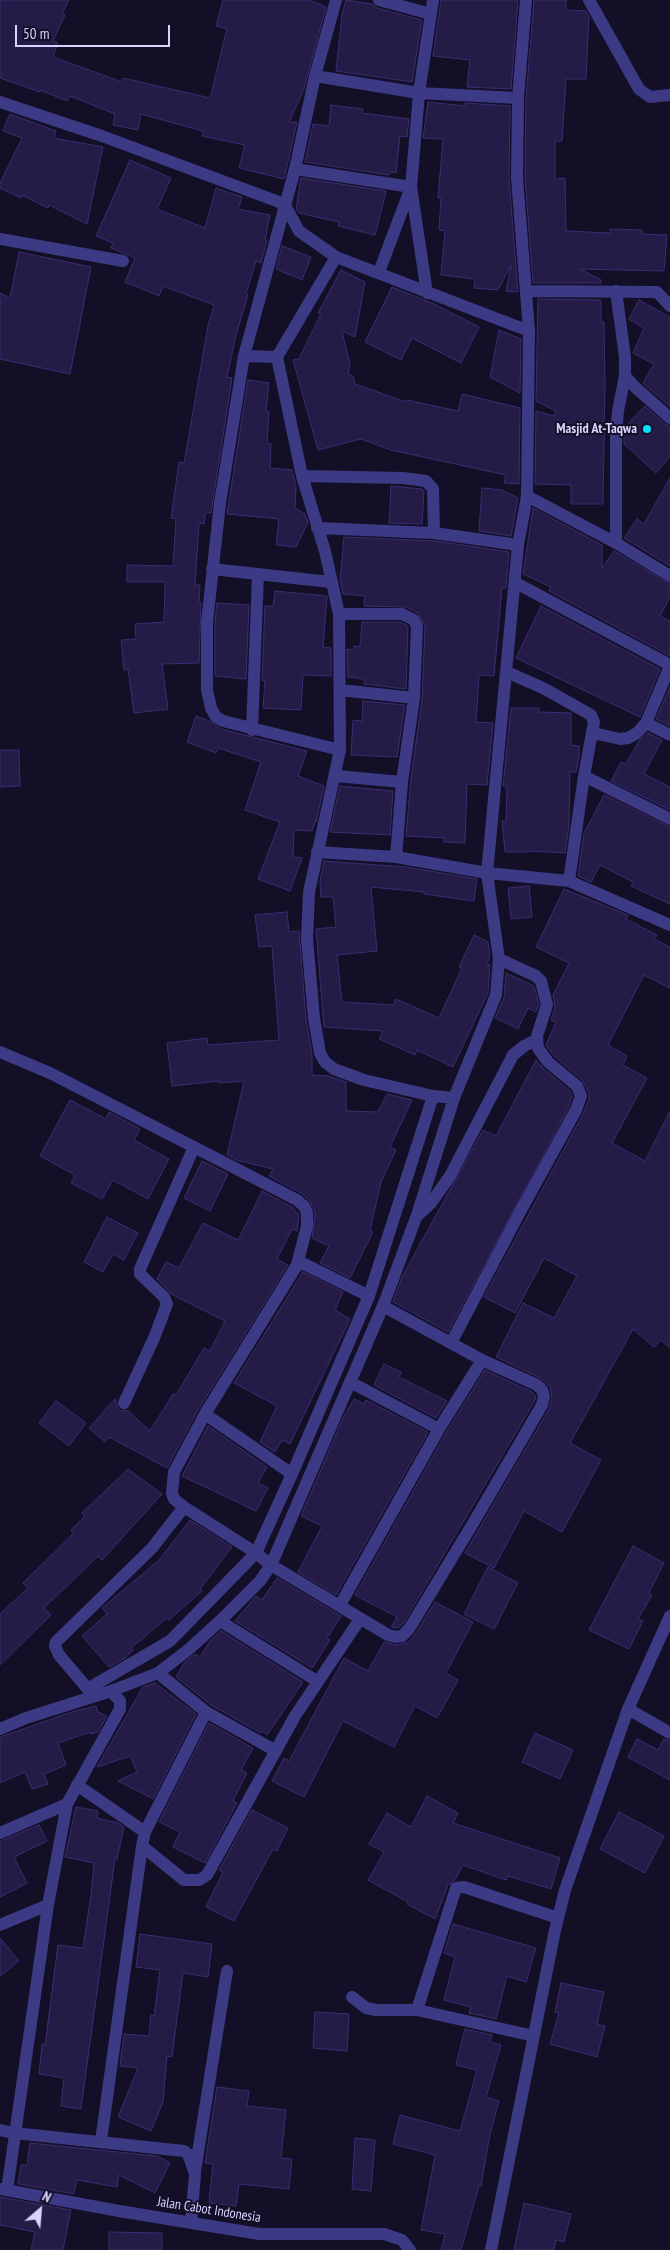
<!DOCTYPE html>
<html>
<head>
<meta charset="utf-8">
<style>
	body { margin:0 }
	#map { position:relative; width:670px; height:2250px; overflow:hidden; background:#130f26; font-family:"PT Sans Narrow",sans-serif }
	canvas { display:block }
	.north { position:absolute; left:15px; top:2185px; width:50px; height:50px; -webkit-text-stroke:4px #130f26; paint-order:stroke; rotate:27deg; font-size:14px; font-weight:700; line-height:20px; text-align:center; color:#d9d4ff }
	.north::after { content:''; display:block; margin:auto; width:18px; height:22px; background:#d9d4ff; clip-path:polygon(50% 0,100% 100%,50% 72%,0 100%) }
	.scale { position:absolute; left:15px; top:25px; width:155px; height:22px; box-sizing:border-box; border:2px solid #d9d4ff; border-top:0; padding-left:6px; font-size:15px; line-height:18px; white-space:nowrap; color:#d9d4ff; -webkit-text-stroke:4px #130f26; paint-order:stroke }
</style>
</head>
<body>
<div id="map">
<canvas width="670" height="2250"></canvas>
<div class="north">N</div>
<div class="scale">50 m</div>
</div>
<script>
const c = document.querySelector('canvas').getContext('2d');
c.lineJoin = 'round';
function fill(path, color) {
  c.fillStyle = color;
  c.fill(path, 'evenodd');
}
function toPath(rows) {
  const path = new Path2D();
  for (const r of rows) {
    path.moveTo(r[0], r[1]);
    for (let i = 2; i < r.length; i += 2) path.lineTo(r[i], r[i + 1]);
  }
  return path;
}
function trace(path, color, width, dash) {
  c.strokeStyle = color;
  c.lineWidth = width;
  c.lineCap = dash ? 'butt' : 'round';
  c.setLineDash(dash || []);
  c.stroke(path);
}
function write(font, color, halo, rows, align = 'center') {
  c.font = font + ' "PT Sans Narrow",sans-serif';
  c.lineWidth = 4;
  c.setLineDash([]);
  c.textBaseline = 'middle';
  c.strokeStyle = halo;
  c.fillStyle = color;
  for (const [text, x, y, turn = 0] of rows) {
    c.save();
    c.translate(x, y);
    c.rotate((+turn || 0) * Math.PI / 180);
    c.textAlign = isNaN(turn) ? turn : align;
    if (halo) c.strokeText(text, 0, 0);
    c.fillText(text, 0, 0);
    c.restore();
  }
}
const building = toPath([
	[0,0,69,0,62,14,65,15,53,41,58,43,53,57,122,82,123,78,210,98,227,29,216,26,223,0,309,0,326,7,304,89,289,122,297,122,284,179,239,168,245,145,202,136,203,131,141,114,138,130,113,125,115,114,70,96,67,101,40,90,40,92,0,78,0,0],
	[346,0,372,4,377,8,422,20,412,82,336,71,342,15,346,0],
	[441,0,518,0,511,89,467,87,470,60,433,56,441,0],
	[534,0,566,0,566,10,586,11,589,16,586,79,566,79,562,141,555,141,555,179,565,178,566,231,610,233,610,229,642,230,642,234,667,235,664,271,580,269,601,280,601,283,533,283,525,178,526,98,534,0],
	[428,102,465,106,465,103,510,106,509,179,518,292,506,291,511,265,498,290,474,288,475,279,441,275,445,231,439,230,441,198,438,198,443,139,423,138,428,102],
	[331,105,363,109,362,113,409,119,407,137,400,136,396,173,390,172,389,175,305,162,313,124,329,126,331,105],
	[10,114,56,131,54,138,103,147,87,224,49,205,48,208,22,195,21,198,0,188,0,183,22,138,3,131,10,114],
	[130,160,171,178,157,209,205,228,216,188,242,197,238,209,270,215,265,240,267,240,261,263,256,261,246,294,248,295,236,335,227,377,232,378,211,513,206,512,204,524,199,523,195,585,200,585,199,602,201,602,199,663,162,664,168,709,134,713,128,669,124,670,121,640,136,639,135,624,164,622,165,582,127,582,127,565,173,566,176,519,171,518,179,462,184,463,208,326,214,305,163,286,159,296,125,282,135,258,111,248,113,243,96,236,130,160],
	[301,178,386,191,375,235,338,226,339,222,299,213,296,209,301,178],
	[282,246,311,257,302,280,276,269,282,246],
	[19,252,91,267,70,374,0,359,0,293,10,298,19,252],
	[341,270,365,282,355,337,342,331,350,364,348,374,353,376,355,384,406,402,407,400,458,411,462,394,520,408,519,484,504,483,506,475,391,450,361,439,318,450,293,360,299,359,321,314,318,313,341,270],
	[392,287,432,303,479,327,461,363,412,338,401,360,365,342,392,287],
	[538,299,601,300,601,322,604,322,605,384,603,504,571,504,571,485,535,484,536,411,554,416,556,411,536,401,538,299],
	[639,300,670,317,670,407,643,383,654,364,633,353,644,328,629,319,639,300],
	[499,330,521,339,520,393,490,377,499,330],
	[248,380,269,383,266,412,269,412,267,443,271,444,270,468,292,470,296,486,295,508,305,514,308,523,296,547,276,545,279,519,227,514,248,380],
	[645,406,665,424,670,426,670,457,656,473,624,444,624,428,645,406],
	[670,478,670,566,624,538,637,519,644,524,670,478],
	[391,486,422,489,424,491,422,524,389,523,391,486],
	[482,488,502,490,518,498,511,536,479,531,482,488],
	[533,508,602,545,602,568,614,551,670,584,670,597,660,616,670,621,670,656,549,591,551,587,523,574,533,508],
	[344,537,436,541,509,552,506,588,502,588,494,676,479,675,476,722,493,723,487,785,467,784,465,843,444,842,444,838,406,836,411,778,422,699,425,626,418,613,406,607,364,606,365,596,343,594,340,580,344,537],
	[275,591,327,596,323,647,331,648,331,676,303,675,301,710,263,708,265,681,262,680,265,606,273,606,275,591],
	[217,603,249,605,246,679,215,676,215,623,217,603],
	[541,606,660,669,640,717,516,658,541,606],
	[362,622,400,622,408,626,406,689,364,684,364,679,348,677,347,649,354,650,354,646,360,647,362,622],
	[670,687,670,726,656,719,670,687],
	[363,701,405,705,397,757,351,755,353,720,362,721,363,701],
	[511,708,539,708,539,712,571,713,571,745,579,746,579,756,576,772,570,772,569,826,565,853,530,851,530,852,505,852,502,821,506,821,507,786,503,786,511,708],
	[196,716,209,721,221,729,307,751,298,776,324,786,316,822,316,820,312,831,294,830,293,857,302,858,290,891,258,879,280,822,245,810,261,762,218,748,216,753,187,742,196,716],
	[648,733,662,740,644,774,670,787,670,810,611,781,621,762,626,764,639,741,648,733],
	[0,750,19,750,20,786,0,787,0,750],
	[340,786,393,791,390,835,330,832,340,786],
	[604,795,670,827,670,904,631,886,633,882,600,865,591,882,578,876,584,833,604,795],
	[324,861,406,867,477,879,474,901,424,894,424,892,371,887,377,951,337,955,342,1002,394,1005,396,999,439,1018,462,968,459,967,474,935,488,942,490,956,487,964,490,965,488,993,453,1067,417,1050,415,1055,379,1039,383,1031,324,1027,316,929,336,927,333,897,321,897,320,881,324,861],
	[529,886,532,917,511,919,508,888,529,886],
	[564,889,628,915,626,919,657,935,654,939,670,947,670,988,644,975,608,1045,627,1056,623,1065,647,1078,612,1143,645,1161,670,1111,670,1348,661,1340,654,1347,633,1329,570,1443,601,1460,562,1532,524,1511,494,1568,465,1553,549,1409,552,1398,550,1387,542,1379,496,1357,523,1303,554,1318,577,1276,544,1258,515,1313,484,1297,583,1114,589,1099,589,1093,582,1080,554,1056,546,1045,556,1022,551,1020,555,1007,553,995,569,963,536,947,564,889],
	[287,912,289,932,299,931,306,1019,312,1054,312,1075,329,1076,346,1082,346,1111,378,1112,387,1094,412,1100,390,1147,396,1150,381,1182,370,1230,373,1232,350,1278,320,1263,329,1246,312,1238,315,1213,309,1200,301,1193,269,1176,273,1169,236,1160,227,1155,244,1081,219,1083,219,1081,172,1086,167,1043,207,1038,208,1045,279,1040,272,946,259,947,255,915,287,912],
	[506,973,534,986,539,1005,536,1012,528,1008,518,1029,495,1018,504,998,506,973],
	[536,1060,543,1068,570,1091,572,1096,569,1107,448,1332,393,1302,402,1277,483,1130,496,1136,536,1060],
	[70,1100,106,1119,109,1112,140,1129,134,1140,169,1159,148,1199,113,1180,102,1199,71,1183,75,1175,40,1156,70,1100],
	[202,1161,228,1174,210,1211,184,1198,202,1161],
	[262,1191,292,1207,299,1215,297,1231,292,1229,277,1259,288,1265,198,1410,167,1468,111,1438,107,1438,105,1442,89,1428,115,1399,118,1408,121,1411,127,1410,150,1431,173,1394,176,1395,204,1348,210,1351,225,1321,171,1294,157,1279,166,1262,179,1268,203,1223,238,1240,262,1191],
	[107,1217,138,1233,124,1260,113,1254,103,1272,84,1262,107,1217],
	[303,1272,343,1292,335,1310,350,1319,290,1444,282,1440,275,1452,260,1442,277,1406,234,1383,303,1272],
	[384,1364,401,1372,399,1377,447,1401,436,1418,374,1385,384,1364],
	[485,1370,532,1392,536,1397,534,1402,403,1624,398,1628,391,1627,397,1617,355,1595,446,1433,485,1370],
	[354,1399,364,1404,366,1400,428,1432,336,1595,298,1572,322,1526,301,1516,343,1418,354,1399],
	[56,1401,86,1423,69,1446,39,1423,56,1401],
	[208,1426,267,1467,258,1483,268,1488,256,1511,182,1476,208,1426],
	[128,1469,162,1494,102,1560,98,1556,44,1608,51,1615,0,1665,0,1614,28,1588,23,1583,74,1533,71,1530,85,1516,82,1513,128,1469],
	[190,1520,232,1547,200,1589,202,1591,169,1620,167,1618,131,1648,133,1650,125,1658,109,1667,82,1636,107,1614,102,1608,159,1560,190,1520],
	[633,1546,664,1563,649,1593,652,1595,638,1619,643,1621,629,1649,589,1630,633,1546],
	[488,1567,518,1583,494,1629,464,1614,488,1567],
	[277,1578,341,1616,327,1638,330,1640,312,1668,235,1621,256,1596,262,1600,277,1578],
	[435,1602,473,1622,446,1673,458,1680,437,1718,415,1706,394,1747,343,1721,304,1797,272,1781,284,1758,289,1761,344,1658,368,1671,384,1642,397,1645,408,1642,416,1633,435,1602],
	[221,1631,303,1682,267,1735,262,1731,261,1733,211,1705,176,1677,184,1663,195,1654,200,1657,210,1641,221,1631],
	[155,1683,196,1714,153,1799,118,1781,137,1772,130,1756,97,1767,143,1687,155,1683],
	[96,1706,98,1712,107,1716,98,1732,91,1734,90,1732,58,1743,66,1765,44,1774,48,1784,32,1789,25,1772,0,1783,0,1737,75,1711,96,1706],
	[209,1723,253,1748,241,1770,247,1773,233,1801,237,1803,205,1863,173,1847,180,1832,159,1822,209,1723],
	[535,1733,573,1750,560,1779,522,1762,535,1733],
	[637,1739,658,1750,664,1739,670,1741,670,1780,628,1757,637,1739],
	[427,1796,458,1813,453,1823,560,1858,551,1889,508,1876,506,1880,463,1865,455,1880,448,1885,435,1919,407,1904,408,1902,368,1880,384,1852,369,1844,387,1813,411,1827,427,1796],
	[76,1807,98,1811,97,1818,118,1823,124,1827,117,1859,115,1859,81,2109,61,2106,64,2078,39,2074,42,2044,45,2045,58,1945,83,1948,91,1895,94,1863,65,1857,76,1807],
	[252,1810,288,1828,277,1851,273,1849,234,1921,206,1907,223,1872,219,1870,252,1810],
	[619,1812,664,1836,645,1873,600,1849,619,1812],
	[39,1825,47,1841,14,1857,27,1883,0,1897,0,1841,39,1825],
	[453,1924,536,1948,526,1982,507,1976,496,2019,469,2013,471,2007,444,2000,455,1957,444,1953,453,1924],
	[140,1934,212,1944,208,1977,183,1973,172,2057,167,2056,163,2102,151,2131,118,2117,138,2068,120,2066,124,2034,149,2036,151,2015,154,2016,160,1970,136,1967,140,1934],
	[0,1938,19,1961,0,1976,0,1938],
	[561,1983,604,1992,597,2024,605,2026,597,2057,550,2044,559,2013,555,2012,561,1983],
	[315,2012,349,2014,347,2051,313,2048,315,2012],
	[465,2029,492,2035,490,2042,501,2045,486,2097,499,2101,490,2134,481,2186,479,2186,461,2250,441,2250,445,2234,421,2230,435,2155,393,2144,400,2115,460,2131,477,2070,456,2065,465,2029],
	[217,2087,249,2091,247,2106,286,2110,281,2158,292,2159,289,2189,239,2184,236,2206,209,2203,213,2164,205,2163,217,2087],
	[355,2138,375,2140,371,2191,352,2189,355,2138],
	[30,2143,157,2156,170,2163,155,2193,119,2175,117,2187,77,2180,74,2194,18,2184,21,2165,27,2165,30,2143],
	[0,2197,71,2210,63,2250,31,2250,35,2232,0,2225,0,2197],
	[524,2203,571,2214,564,2242,556,2240,554,2250,514,2250,524,2203],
	[109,2232,162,2233,162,2250,109,2250,109,2232]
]);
const minor = toPath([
	[379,0,431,14],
	[433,0,419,93,518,98],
	[589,0,639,89,650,97,670,95],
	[315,76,336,0],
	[0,102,102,136,279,202,286,207,299,231,336,257,529,331],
	[0,239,123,261],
	[336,257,277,357,302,476,325,551,339,614,340,750,309,892,307,939,314,1018,320,1053,325,1062,334,1069,364,1080,433,1096,454,1098],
	[379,272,411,187,419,93,315,76,295,169,411,187,427,293],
	[527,291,657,292,670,306],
	[616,291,625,357,625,376,635,387,670,418],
	[244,356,295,169],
	[277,357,244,356,220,503,207,623,207,690,211,708,216,717,223,721,340,750],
	[302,476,403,478,426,481,433,489,434,533],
	[527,496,616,543,670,576],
	[317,528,434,533,518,545],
	[616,543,616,432,618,411,625,376],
	[212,569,330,582],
	[516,583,670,665],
	[339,614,402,614,414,620,417,626,414,698,402,782,396,857],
	[507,672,545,689,591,715,594,722,584,776,569,881],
	[340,690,414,698],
	[646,723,670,735],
	[252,730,258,575],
	[593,733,620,739,628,738,637,733,646,723,670,666],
	[336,776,402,782],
	[584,776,670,819],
	[317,852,396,857,487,873,569,881,670,925],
	[0,1052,50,1073,297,1200,304,1206,307,1213,307,1226,297,1265,205,1414,174,1472,172,1493,174,1499,184,1507,256,1553,271,1565,388,1635,396,1637,402,1636,409,1629,475,1520,542,1405,544,1397,542,1390,537,1385,482,1360,383,1306],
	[418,1215,431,1203,450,1176,513,1055,524,1046,536,1040],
	[297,1265,304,1264,369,1296],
	[451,1343,520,1212,576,1110,581,1096,577,1086,548,1062,538,1048,537,1036,547,1005,541,981,536,976,499,959],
	[350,1382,439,1429],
	[124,1403,154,1338,167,1304,164,1297,140,1274,140,1269,194,1147],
	[205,1414,292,1474],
	[340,1605,439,1429,482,1360],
	[220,1621,317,1681],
	[158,1673,206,1712,276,1751],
	[89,1688,170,1641,256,1553,292,1474,369,1296,433,1096],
	[93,1695,59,1655,55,1646,56,1642,152,1548,184,1507],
	[628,1709,670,1733],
	[0,1729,26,1718,111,1691,158,1673,188,1650,220,1621,260,1581,271,1565,383,1306,417,1215,454,1098,496,995,499,959,487,873,518,545,527,496,529,331,517,178,518,98,526,0],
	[77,1785,145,1832],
	[0,1833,67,1804],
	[142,1846,184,1880,199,1880,207,1875,295,1716,360,1619],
	[0,1925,48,1905],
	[352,1997,366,2008,376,2010,417,2010,456,1888,464,1887,558,1918],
	[417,2010,534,2036],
	[0,2130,14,2133,184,2151,188,2154,195,2174,191,2223],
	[101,2141,142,1846,145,1832,206,1712],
	[195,2171,227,1971],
	[0,2189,119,2211,259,2234,384,2234,402,2240,410,2250],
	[7,2190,48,1905,67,1804,120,1709,120,1701,111,1691],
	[491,2250,555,1930,565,1890,628,1709,670,1616]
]);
const markers = [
	[647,429,5,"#00e5ff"]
];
const poiNames = [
	["Masjid At-Taqwa",637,429]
];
const streetNames = [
	["Jalan Cabot Indonesia",209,2210,9]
];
fill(building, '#241b47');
trace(building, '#3b2d73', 1);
trace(minor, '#3d3a85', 12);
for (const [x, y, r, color] of markers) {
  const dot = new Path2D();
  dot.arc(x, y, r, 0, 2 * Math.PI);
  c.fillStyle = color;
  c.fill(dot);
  trace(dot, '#130f26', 2);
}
write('bold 14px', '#d9d4ff', '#130f26', poiNames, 'right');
write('14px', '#d9d4ff', '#130f26', streetNames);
</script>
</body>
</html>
